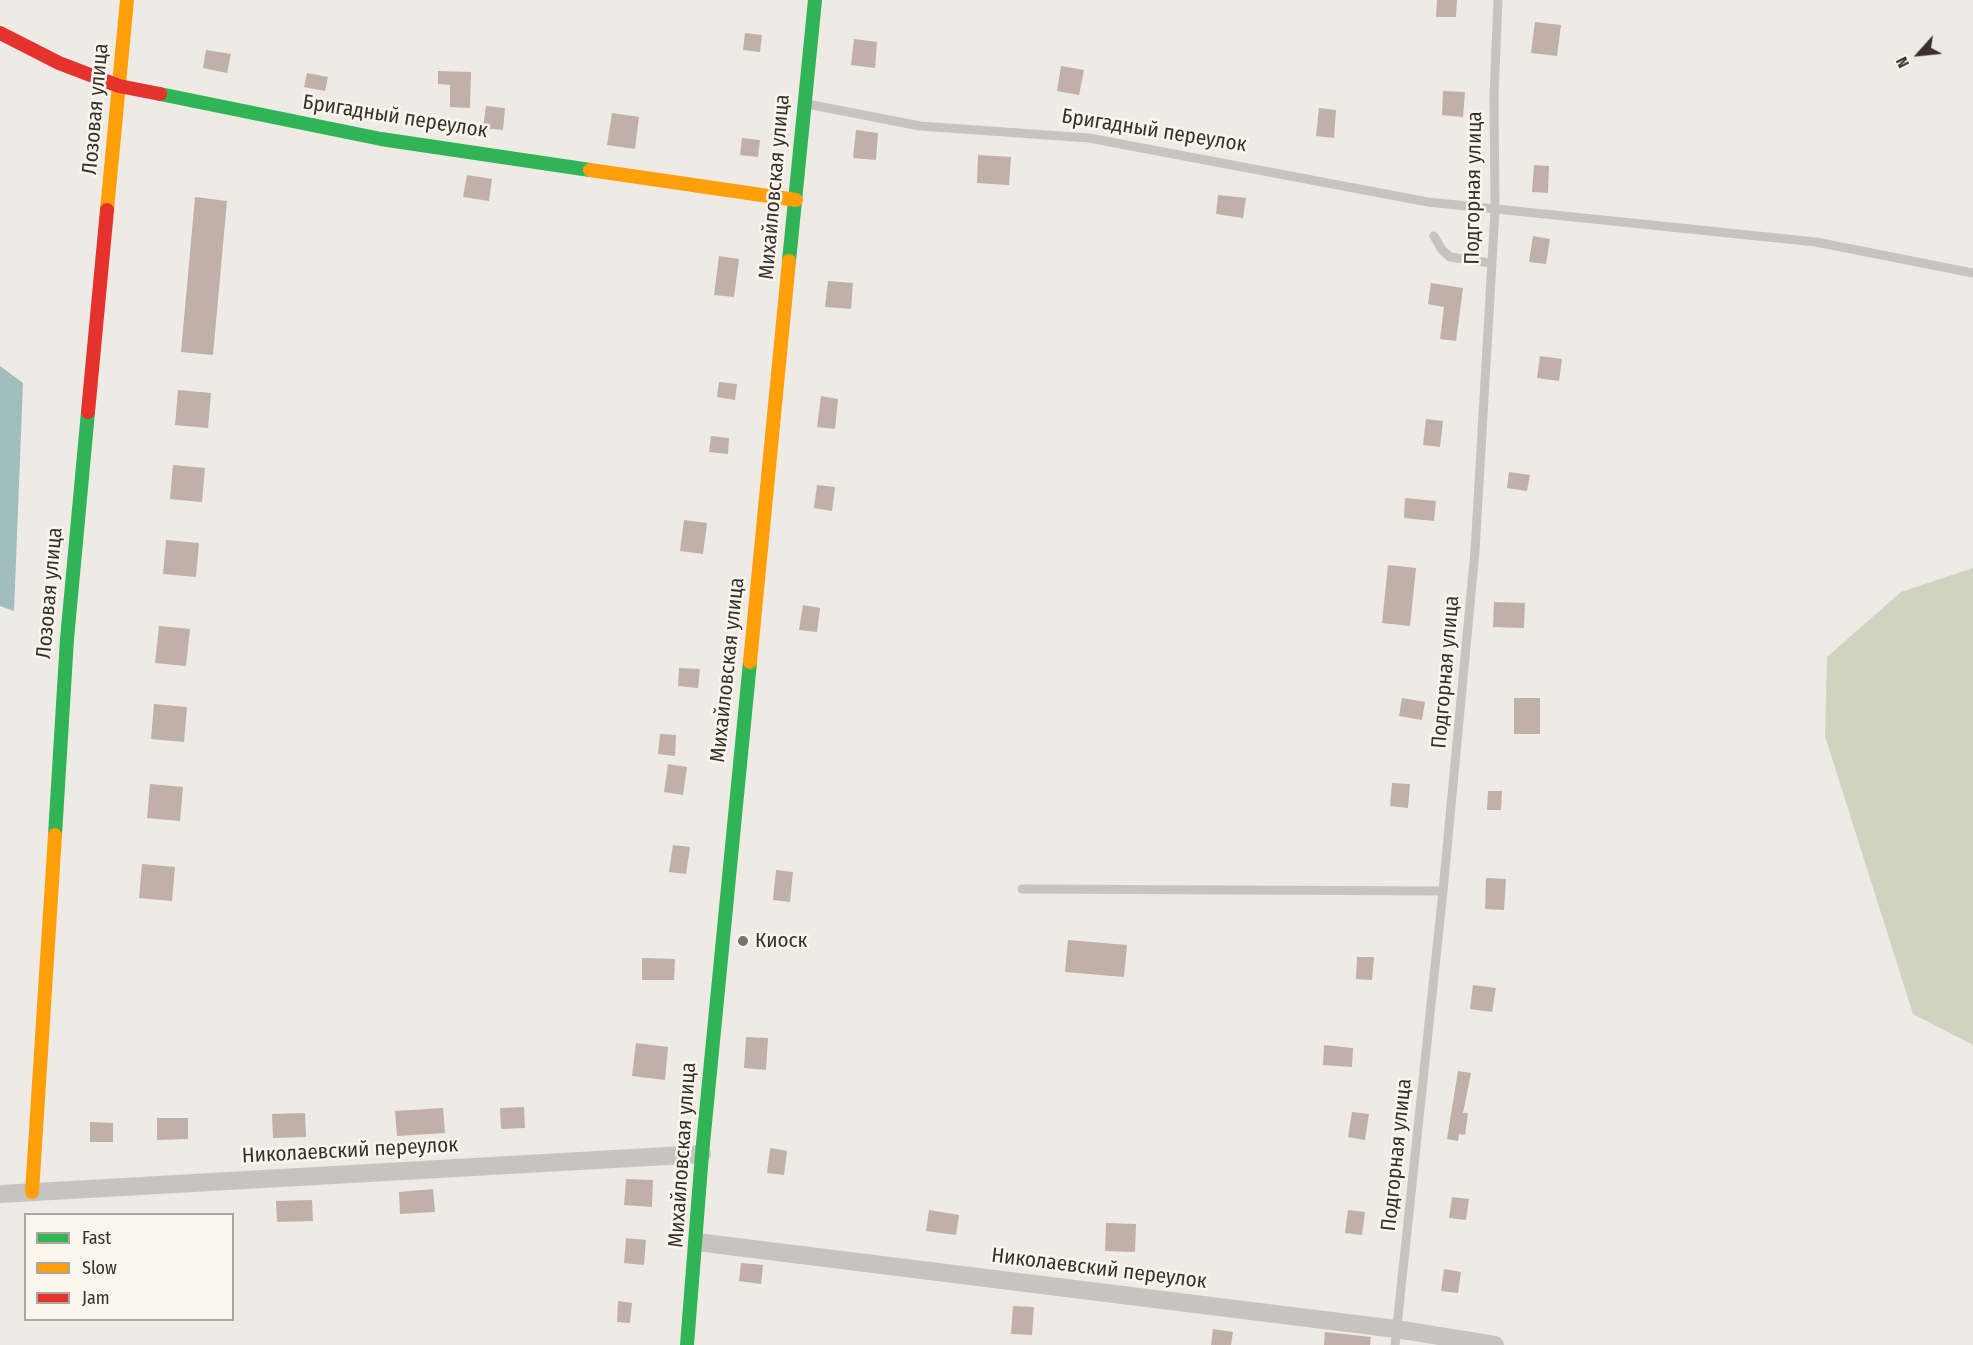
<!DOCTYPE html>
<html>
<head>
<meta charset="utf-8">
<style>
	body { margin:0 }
	#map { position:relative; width:1973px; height:1345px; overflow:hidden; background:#eeeae5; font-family:"Fira Sans Condensed",sans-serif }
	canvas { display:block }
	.legend { position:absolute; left:24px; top:1213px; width:210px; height:108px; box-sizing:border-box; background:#faf5ed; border:2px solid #ada69f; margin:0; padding:8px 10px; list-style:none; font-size:18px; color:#39302b }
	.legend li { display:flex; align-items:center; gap:12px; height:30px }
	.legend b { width:30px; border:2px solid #ada69f }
	.north { position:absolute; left:1889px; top:24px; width:60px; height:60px; -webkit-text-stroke:4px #faf5ed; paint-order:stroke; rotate:243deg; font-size:16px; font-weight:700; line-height:24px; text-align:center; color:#39302b }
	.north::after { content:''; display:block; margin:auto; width:21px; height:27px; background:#39302b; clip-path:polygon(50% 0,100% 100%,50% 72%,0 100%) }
</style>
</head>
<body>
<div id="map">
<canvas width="1973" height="1345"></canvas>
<ul class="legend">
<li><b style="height:8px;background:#30b455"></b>Fast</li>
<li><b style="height:8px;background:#ff9f0a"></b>Slow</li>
<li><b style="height:8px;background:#e5322d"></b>Jam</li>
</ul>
<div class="north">N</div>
</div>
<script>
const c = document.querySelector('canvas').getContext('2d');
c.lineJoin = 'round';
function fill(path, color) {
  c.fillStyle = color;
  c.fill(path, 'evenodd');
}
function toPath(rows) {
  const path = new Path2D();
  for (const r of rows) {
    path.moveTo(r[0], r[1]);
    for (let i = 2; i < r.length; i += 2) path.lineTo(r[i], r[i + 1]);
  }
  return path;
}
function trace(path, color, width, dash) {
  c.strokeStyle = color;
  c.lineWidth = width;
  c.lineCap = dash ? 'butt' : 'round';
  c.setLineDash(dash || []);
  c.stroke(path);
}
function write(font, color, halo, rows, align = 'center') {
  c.font = font + ' "Fira Sans Condensed",sans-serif';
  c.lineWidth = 5;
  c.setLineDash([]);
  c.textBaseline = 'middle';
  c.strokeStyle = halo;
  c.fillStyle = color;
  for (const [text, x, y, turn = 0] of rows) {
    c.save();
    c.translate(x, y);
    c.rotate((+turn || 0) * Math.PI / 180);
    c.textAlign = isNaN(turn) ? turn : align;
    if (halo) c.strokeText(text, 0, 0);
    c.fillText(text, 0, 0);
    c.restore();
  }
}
const green = toPath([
	[1973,568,1973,1045,1913,1014,1825,736,1827,657,1901,592]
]);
const water = toPath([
	[0,366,23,383,14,611,0,606]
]);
const building = toPath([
	[1437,0,1457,0,1456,17,1436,17],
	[1535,22,1561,25,1557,56,1531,53],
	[745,33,762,35,760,52,743,50],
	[854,39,877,42,875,68,851,65],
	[206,50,231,54,227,73,203,68],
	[1061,66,1084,70,1079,95,1057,91],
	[438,71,471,72,470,108,450,107,450,85,438,84],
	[307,73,328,77,325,91,304,87],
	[1443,91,1465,92,1463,117,1442,115],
	[486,106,505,108,503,130,483,128],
	[1319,108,1336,110,1334,138,1316,136],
	[612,113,639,117,635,149,607,145],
	[856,130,878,133,876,160,853,158],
	[742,138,760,140,758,157,740,155],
	[978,155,1011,157,1009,185,977,183],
	[1534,165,1549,166,1548,193,1532,192],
	[467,175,492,179,489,201,463,197],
	[1218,195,1246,198,1243,218,1216,214],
	[195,197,227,201,213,355,181,352],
	[1533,236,1550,239,1546,264,1529,262],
	[719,256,739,259,734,297,714,295],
	[828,281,853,283,851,309,825,307],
	[1431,283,1463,288,1456,341,1440,339,1444,307,1428,304],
	[1540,356,1562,359,1559,381,1537,378],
	[719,382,737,384,735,400,717,397],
	[178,390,211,393,208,428,175,425],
	[821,396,838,399,835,429,817,427],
	[1426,419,1443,421,1440,447,1423,445],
	[711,436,729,438,728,454,709,452],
	[173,465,205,468,202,502,170,499],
	[1509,472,1530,475,1527,491,1507,488],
	[817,485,835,487,832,511,814,508],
	[1405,498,1436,501,1434,521,1404,518],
	[684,520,707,523,703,554,680,551],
	[166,540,199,543,196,577,163,574],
	[1388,565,1416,568,1410,626,1382,623],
	[1494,602,1525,603,1524,628,1493,627],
	[803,605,820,608,817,632,799,630],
	[159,626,190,629,186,666,155,663],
	[679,668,700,669,698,688,678,686],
	[1402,698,1425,702,1422,720,1399,716],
	[1514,698,1540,698,1540,734,1514,734],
	[154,704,187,707,184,742,151,739],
	[660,734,676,735,675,756,658,754],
	[668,764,687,767,683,795,664,792],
	[1392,783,1410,784,1408,808,1390,806],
	[150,784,183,787,180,821,147,818],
	[1488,791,1502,791,1501,810,1487,810],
	[673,845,690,847,686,874,669,872],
	[142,864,175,867,172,901,139,898],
	[776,870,793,872,790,902,773,900],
	[1486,878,1506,879,1504,910,1485,909],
	[1068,940,1127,945,1124,977,1065,972],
	[1357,957,1374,957,1372,980,1356,979],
	[642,958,675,959,674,980,642,980],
	[1473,985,1496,988,1492,1012,1470,1009],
	[746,1037,768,1038,766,1070,744,1068],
	[636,1043,668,1047,665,1080,632,1076],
	[1324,1045,1353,1048,1352,1067,1323,1065],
	[1458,1071,1471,1073,1463,1113,1468,1113,1465,1135,1459,1134,1458,1141,1447,1139],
	[524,1107,525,1128,501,1129,500,1108],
	[443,1108,445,1133,397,1136,395,1111],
	[1352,1112,1369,1114,1365,1140,1348,1137],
	[305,1113,306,1137,273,1138,272,1114],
	[157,1118,188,1118,188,1139,157,1140],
	[90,1122,113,1123,113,1142,90,1142],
	[770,1148,787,1151,784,1175,767,1173],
	[626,1179,653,1180,652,1207,624,1205],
	[433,1189,435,1212,400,1214,399,1192],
	[1452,1197,1469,1199,1466,1220,1449,1218],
	[312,1200,313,1221,277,1222,276,1201],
	[929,1210,959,1215,956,1235,926,1231],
	[1348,1210,1365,1212,1362,1235,1345,1233],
	[1106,1223,1136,1224,1135,1252,1105,1251],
	[626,1238,646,1240,644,1265,624,1263],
	[741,1263,763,1265,761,1284,739,1281],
	[1444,1269,1461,1272,1458,1293,1441,1291],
	[618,1301,632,1303,630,1323,617,1322],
	[1013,1306,1034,1307,1032,1335,1011,1334],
	[1213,1329,1233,1332,1231,1345,1211,1345],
	[1325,1332,1371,1337,1370,1345,1324,1345]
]);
const lane = toPath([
	[807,104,920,126,1089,138,1428,202,1816,242,1973,273],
	[1434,236,1442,250,1450,257,1491,263],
	[1022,889,1443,891],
	[1395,1345,1443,891,1475,551,1495,211,1494,95,1498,0]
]);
const street = toPath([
	[0,1194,702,1154],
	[697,1242,1396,1329,1495,1345]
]);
const fast = toPath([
	[160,94,381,139,590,170],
	[789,261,815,0],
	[55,835,67,639,88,412],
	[687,1345,702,1154,750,662]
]);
const slow = toPath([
	[590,170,796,200],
	[107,210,127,0],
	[750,662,789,261],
	[32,1192,55,835]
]);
const jam = toPath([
	[0,33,59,63,119,86,160,94],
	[88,412,107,210]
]);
const markers = [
	[743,941,6,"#78716c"]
];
const streetNames = [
	["Лозовая улица",96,109,-85],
	["Бригадный переулок",395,117,9],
	["Бригадный переулок",1154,131,9],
	["Михайловская улица",775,187,-85],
	["Подгорная улица",1474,188,-89],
	["Лозовая улица",50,593,-85],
	["Михайловская улица",728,670,-84],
	["Подгорная улица",1446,672,-85],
	["Николаевский переулок",350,1151,-3],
	["Михайловская улица",683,1155,-86],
	["Подгорная улица",1397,1155,-84],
	["Николаевский переулок",1099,1269,7]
];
const poiNames = [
	["Киоск",755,941]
];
fill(green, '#cfd3c0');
fill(water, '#a2bdbe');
fill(building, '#c1b0a7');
trace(lane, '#c8c3bd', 9);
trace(street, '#c8c3bd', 18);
trace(fast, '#30b455', 14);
trace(slow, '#ff9f0a', 14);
trace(jam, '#e5322d', 14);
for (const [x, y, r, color] of markers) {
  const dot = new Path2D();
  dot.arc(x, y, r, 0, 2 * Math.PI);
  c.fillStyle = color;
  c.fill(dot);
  trace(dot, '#faf5ed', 2);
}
write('21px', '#39302b', '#faf5ed', streetNames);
write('21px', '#39302b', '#faf5ed', poiNames, 'left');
</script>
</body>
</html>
